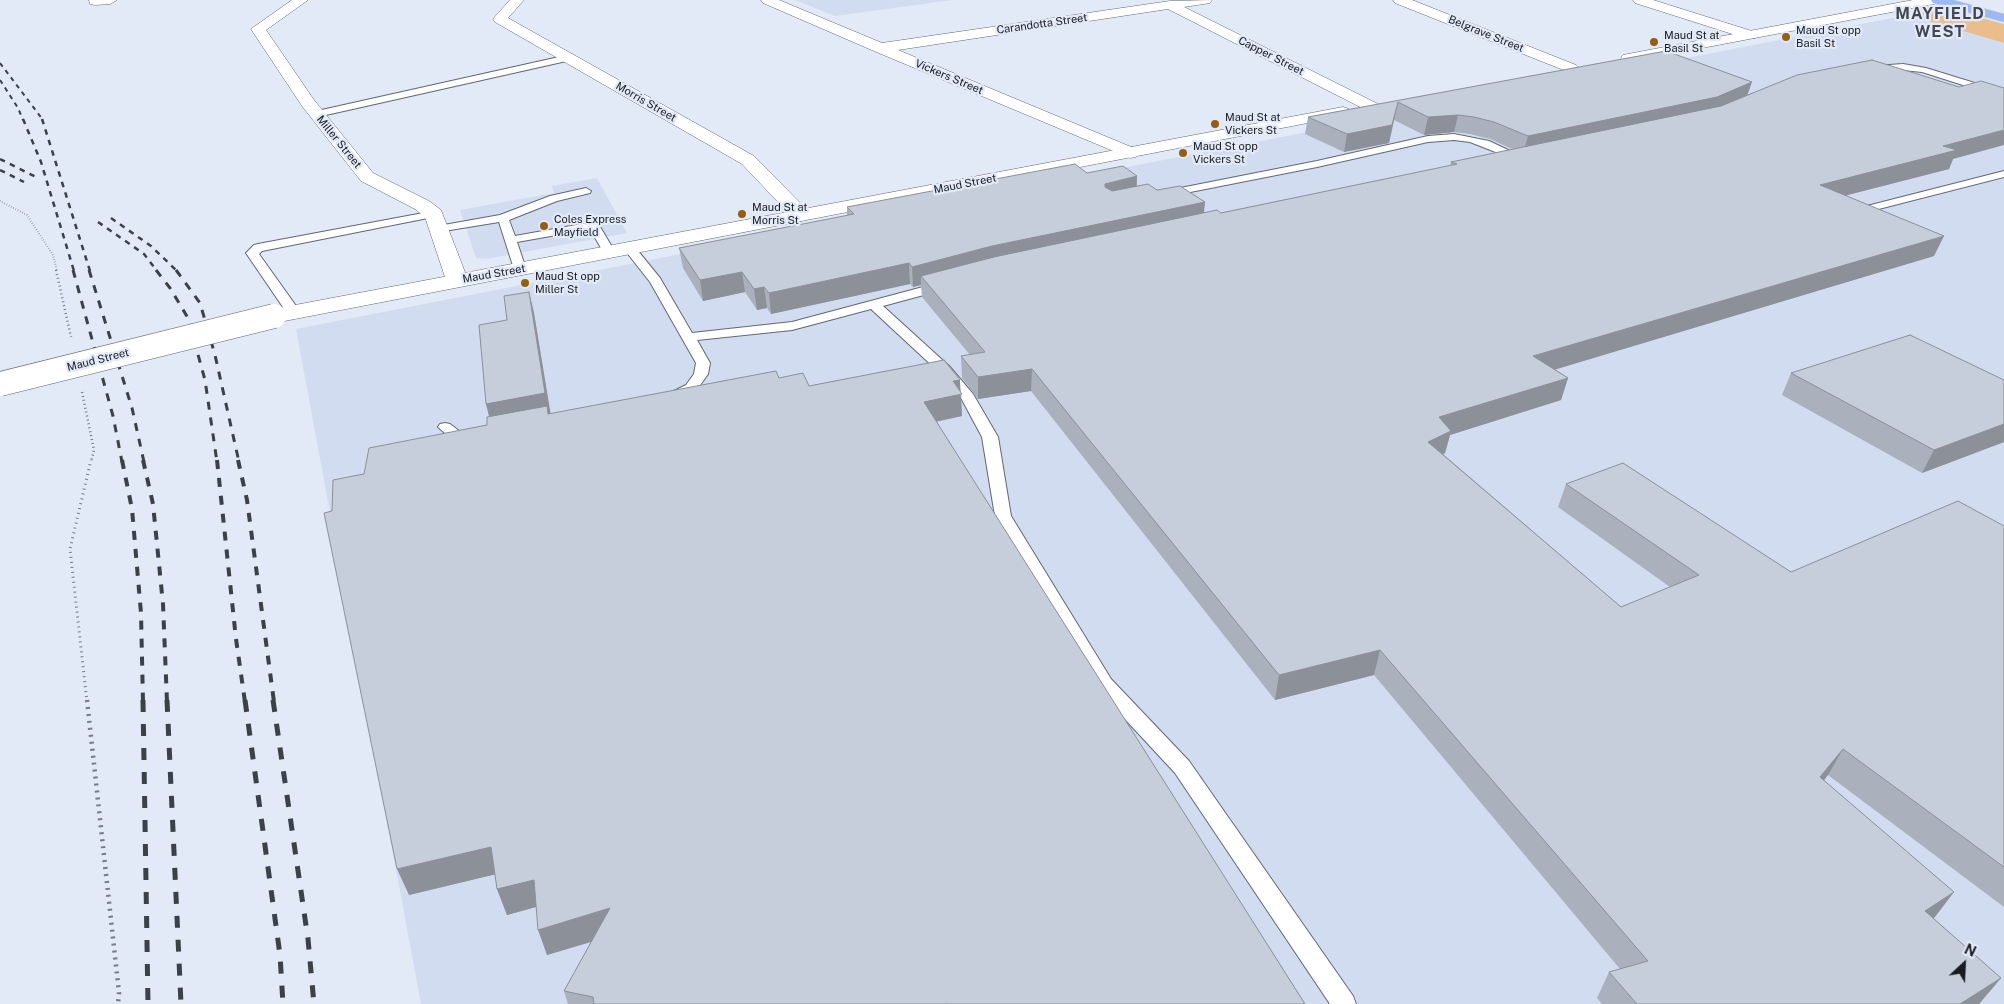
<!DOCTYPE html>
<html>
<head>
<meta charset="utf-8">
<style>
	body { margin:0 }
	#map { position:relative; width:2004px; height:1004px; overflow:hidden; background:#e2e9f7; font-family:"Public Sans",sans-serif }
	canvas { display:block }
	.north { position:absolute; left:1939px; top:939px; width:50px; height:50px; -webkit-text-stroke:4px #e2e9f7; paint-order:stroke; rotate:25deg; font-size:14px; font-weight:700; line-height:20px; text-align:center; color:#181b20 }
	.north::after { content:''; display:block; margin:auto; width:18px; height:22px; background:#181b20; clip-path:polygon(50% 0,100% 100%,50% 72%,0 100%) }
</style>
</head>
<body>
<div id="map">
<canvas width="2004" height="1004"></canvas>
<div class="north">N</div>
</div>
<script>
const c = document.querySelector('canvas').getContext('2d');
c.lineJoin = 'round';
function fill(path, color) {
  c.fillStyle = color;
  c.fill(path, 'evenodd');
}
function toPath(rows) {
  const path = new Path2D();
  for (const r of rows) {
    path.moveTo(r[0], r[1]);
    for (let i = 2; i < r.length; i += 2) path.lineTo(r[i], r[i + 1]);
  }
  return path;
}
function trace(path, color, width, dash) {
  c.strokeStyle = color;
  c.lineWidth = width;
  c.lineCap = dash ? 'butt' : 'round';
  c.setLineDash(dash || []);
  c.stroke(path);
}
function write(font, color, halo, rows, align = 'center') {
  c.font = font + ' "Public Sans",sans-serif';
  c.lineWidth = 4.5;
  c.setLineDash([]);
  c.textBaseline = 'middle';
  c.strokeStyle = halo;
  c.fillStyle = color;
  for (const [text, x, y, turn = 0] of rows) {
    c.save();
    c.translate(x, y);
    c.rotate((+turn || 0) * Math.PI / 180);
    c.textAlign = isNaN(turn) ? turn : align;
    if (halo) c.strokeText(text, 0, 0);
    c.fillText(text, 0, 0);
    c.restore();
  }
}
const built = toPath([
	[795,0,952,0,835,16],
	[1908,15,2004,43,2004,1004,421,1004,296,329],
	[597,178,627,233,486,259,476,258,460,210,554,193,552,186]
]);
const green = toPath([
	[1937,9,1956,11,2004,24,2004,43,1908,15]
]);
const pathFar3 = toPath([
	[0,201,27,215,53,255,57,271]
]);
const pathFar2 = toPath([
	[56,270,71,337],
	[82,392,94,450,91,462]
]);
const pathFar1 = toPath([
	[87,702,70,549,91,460]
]);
const path = toPath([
	[87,700,119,993,118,1004]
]);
const service = toPath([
	[568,55,571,56,571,60,317,117,312,114,317,111,568,55],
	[1903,64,1926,68,2004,92,2004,98,1922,72,1903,70,1875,72,1871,69,1875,66,1903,64],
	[1454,134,1489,141,1525,158,1520,161,1516,160,1470,142,1454,140,1428,142,1317,167,1165,197,1159,194,1165,191,1317,161,1428,136,1454,134],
	[2004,171,2004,177,1859,214,1853,211,1855,209,2004,171],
	[586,188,591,191,590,193,557,201,509,220,515,236,593,222,599,225,615,252,613,255,605,255,590,229,517,242,526,269,520,273,514,269,499,222,438,232,432,229,438,226,500,215,550,196,586,188],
	[434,211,438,212,440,214,438,216,262,251,259,254,301,313,294,317,289,316,246,253,254,245,258,244,434,211],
	[630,245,634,246,660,278,692,333,792,322,938,283,946,283,948,286,946,289,883,306,950,367,973,394,998,437,1011,516,1111,679,1189,761,1353,996,1356,1004,1330,1004,1175,773,1097,689,995,516,982,437,960,396,940,373,871,309,792,330,697,340,710,363,708,374,696,391,680,399,670,399,668,396,670,393,686,385,694,374,696,363,650,282,624,249,630,245],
	[445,423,450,424,463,434,475,435,478,438,475,441,470,443,455,442,438,427,440,424,445,423]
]);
const minor = toPath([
	[89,0,117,0,110,4,95,5,90,4,89,0],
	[292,0,308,0,266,30,314,100,373,173,429,201,441,210,468,280,464,284,457,286,450,284,446,280,425,217,415,209,361,181,302,106,251,29,292,0],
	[510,0,524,0,508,18,754,156,808,211,811,215,808,219,801,221,794,219,742,164,495,22,493,19,510,0],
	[761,0,779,0,882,43,1170,1,1212,0,1210,3,1184,7,1378,104,1380,107,1378,110,1372,112,1366,110,1168,9,898,50,1136,149,1139,153,1136,157,1130,158,874,51,763,3,761,0],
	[1393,0,1412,0,1576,65,1579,68,1576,71,1571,73,1566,71,1395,3,1393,0],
	[1633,0,1653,0,1755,32,1757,35,1755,38,1745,38,1635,3,1633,0]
]);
const secondary = toPath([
	[1913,0,1941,0,1934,4,1628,62,1623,61,1621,58,1623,55,1628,54,1913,0],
	[1343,107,1349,109,1351,112,1349,115,274,323,266,321,263,316,266,311,274,309,1343,107]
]);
const primary = toPath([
	[1931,0,1953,0,2004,14,2004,22,1933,3,1931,0]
]);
const railFar4 = toPath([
	[0,63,43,120],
	[0,80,18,108,23,120]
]);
const railFar3 = toPath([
	[23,119,41,162,74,271],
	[42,119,90,271],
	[0,159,38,178],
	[0,170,24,182],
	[111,218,151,246,177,271],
	[98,222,144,254,157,271]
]);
const railFar2 = toPath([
	[73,270,113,416,122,462],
	[89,270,132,408,144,462],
	[156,270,170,288,188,318,205,380,217,462],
	[176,270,200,303,215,355,239,462]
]);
const railFar1 = toPath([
	[122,460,132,509,141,613,143,702],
	[143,460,153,504,163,604,167,702],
	[217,460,236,639,245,702],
	[238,460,247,500,274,702]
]);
const rail = toPath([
	[143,700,148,1004],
	[167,700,181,1004],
	[245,700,280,955,283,1004],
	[273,700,308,939,314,1004]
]);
const secondaryBridge = toPath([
	[0,384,274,316]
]);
const wall = toPath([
	[1666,51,1747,95,1953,159,1949,169,1846,195,1934,256,1555,369,1568,378,1561,400,1450,435,1445,453,1443,454,1621,607,1670,587,1558,507,1566,484,1791,572,2004,526,2004,907,1828,775,1824,780,1935,917,1933,918,2001,978,1979,1004,1602,1004,1597,998,1609,972,1620,969,1374,675,1275,700,1031,391,978,399,962,378,961,356,970,355,922,297,921,285,913,287,910,284,771,314,767,308,757,310,745,292,703,301,683,268,679,248,847,216,847,207,1087,173,1137,176,1137,186,1205,202,1203,213,1221,213,1450,166,1451,162,1512,149,1490,139,1470,134,1454,132,1424,135,1394,120,1389,143,1344,152,1305,134,1308,117],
	[529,292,534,313,550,414,779,378,809,386,961,393,962,416,936,422,1305,1004,568,1004,564,991,591,942,547,955,536,907,507,915,497,889,495,874,409,895,332,511,364,474,487,425,489,416,486,404,507,320],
	[1791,373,2004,380,2004,442,1922,473,1782,395]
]);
const shadedWall = toPath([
	[1752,82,1746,99,1711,114,1523,154,1528,136],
	[1398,102,1389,143,1344,152,1347,134],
	[1458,115,1454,132,1424,135,1428,117],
	[2004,130,2004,145,1953,159,1949,169,1813,204,1820,185,1943,146],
	[1137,176,1136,195,1104,203,1105,184],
	[1205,202,1203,222,921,276,921,285,913,287,912,267,992,246],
	[1944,236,1934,256,1527,378,1533,356],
	[909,263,910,284,771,314,769,293],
	[742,272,745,292,703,301,700,280],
	[764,287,767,308,757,310,754,289],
	[529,292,534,313,551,416,492,427,486,404],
	[1032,369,1031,391,978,399,978,377],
	[1568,378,1561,400,1450,435,1445,453,1423,465,1428,442,1439,417],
	[960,380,962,416,924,424,924,402,953,381],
	[2004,424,2004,442,1922,473,1934,450],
	[1380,650,1374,675,1275,700,1279,675],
	[1843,749,1828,775,1806,803,1820,777],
	[491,847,501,873,409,895,397,869],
	[534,880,543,905,507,915,497,889],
	[1954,892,1935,917,1907,937,1925,911],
	[610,908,617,934,547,955,538,930],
	[2001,978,1979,1004,1960,1004]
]);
const building = toPath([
	[1666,51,1752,82,1717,97,1528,136,1494,122,1474,117,1458,115,1428,117,1398,102,1392,125,1347,134,1308,117,1666,51],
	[1872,60,1959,87,1981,81,2004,88,2004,130,1943,146,1957,150,1820,185,1944,236,1533,356,1568,378,1439,417,1451,431,1428,442,1621,607,1699,575,1566,484,1623,463,1791,572,1958,501,2004,526,2004,867,1843,749,1820,777,1954,892,1925,911,2001,978,1960,1004,1637,1004,1609,972,1648,961,1380,650,1279,675,1032,369,978,377,961,356,985,352,921,276,994,257,1217,210,1221,213,1457,164,1451,162,1721,106,1797,75,1872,60],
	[1075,164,1087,173,1123,166,1137,176,1105,184,1105,187,1112,191,1148,184,1157,190,1180,186,1205,202,992,246,912,267,909,263,769,293,764,287,754,289,742,272,700,280,679,248,854,214,847,207,1075,164],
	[529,292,545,393,486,404,479,325,507,320,504,296,529,292],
	[1910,335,2004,380,2004,424,1934,450,1791,373,1910,335],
	[944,360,960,380,953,381,962,394,924,402,1305,1004,594,1004,593,997,564,991,610,908,538,930,534,880,497,889,491,847,397,869,324,513,332,511,333,480,364,474,369,448,487,425,487,417,547,406,548,414,776,371,779,378,803,373,809,386,944,360]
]);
const markers = [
	[1786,37,5,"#945f14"],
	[1654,42,5,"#945f14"],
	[1215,124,5,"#945f14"],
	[1183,153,5,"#945f14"],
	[742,214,5,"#945f14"],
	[544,226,5,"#945f14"],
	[525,283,5,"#945f14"]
];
const farStreetnames = [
	["Carandotta Street",1042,24,-8],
	["Belgrave Street",1486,34,22],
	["Capper Street",1271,56,27],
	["Vickers Street",949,77,23],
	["Morris Street",646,102,30],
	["Miller Street",339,142,51],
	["Maud Street",965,184,-11],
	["Maud Street",494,274,-10],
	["Maud Street",98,360,-14]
];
const farPoinames = [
	["Maud St opp",1796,31],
	["Basil St",1796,44],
	["Maud St at",1664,36],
	["Basil St",1664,49],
	["Maud St at",1225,118],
	["Vickers St",1225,131],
	["Maud St opp",1193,147],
	["Vickers St",1193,160],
	["Maud St at",752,208],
	["Morris St",752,221],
	["Coles Express",554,220],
	["Mayfield",554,233],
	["Maud St opp",535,277],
	["Miller St",535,290]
];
const farDistrictnames = [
	["MAYFIELD",1940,14],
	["WEST",1940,32]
];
fill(built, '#d2dcf1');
fill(green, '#eabd8d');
trace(service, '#616874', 2);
trace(minor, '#616874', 1);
trace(secondary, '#616874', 1);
trace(primary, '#cccdce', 1);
trace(pathFar3, '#777b85', 2, [0.5, 2]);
trace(pathFar2, '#777b85', 2.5, [1, 3]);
trace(pathFar1, '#777b85', 3, [1, 4]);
trace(path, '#777b85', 4.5, [2, 5]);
fill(service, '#fff');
fill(minor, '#fff');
fill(secondary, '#fff');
fill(primary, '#9cb9f5');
trace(railFar4, '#3c4047', 2, [4.5, 4.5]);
trace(railFar3, '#3c4047', 2.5, [5.5, 5.5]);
trace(railFar2, '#3c4047', 3, [8, 8]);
trace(railFar1, '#3c4047', 4, [9, 9]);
trace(rail, '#3c4047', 5, [12, 12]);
trace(secondaryBridge, '#616874', 25, []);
trace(secondaryBridge, '#fff', 24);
fill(wall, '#aab1bc');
fill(shadedWall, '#8b9099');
fill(building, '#c6cedb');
trace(building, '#8b9099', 1);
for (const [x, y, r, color] of markers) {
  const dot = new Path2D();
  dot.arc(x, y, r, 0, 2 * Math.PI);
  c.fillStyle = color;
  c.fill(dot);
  trace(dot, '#e2e9f7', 2);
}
write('11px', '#181b20', '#e2e9f7', farStreetnames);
write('11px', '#181b20', '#e2e9f7', farPoinames, 'left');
c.letterSpacing = '1px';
write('bold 16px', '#414752', '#e2e9f7', farDistrictnames);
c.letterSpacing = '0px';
</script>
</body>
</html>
